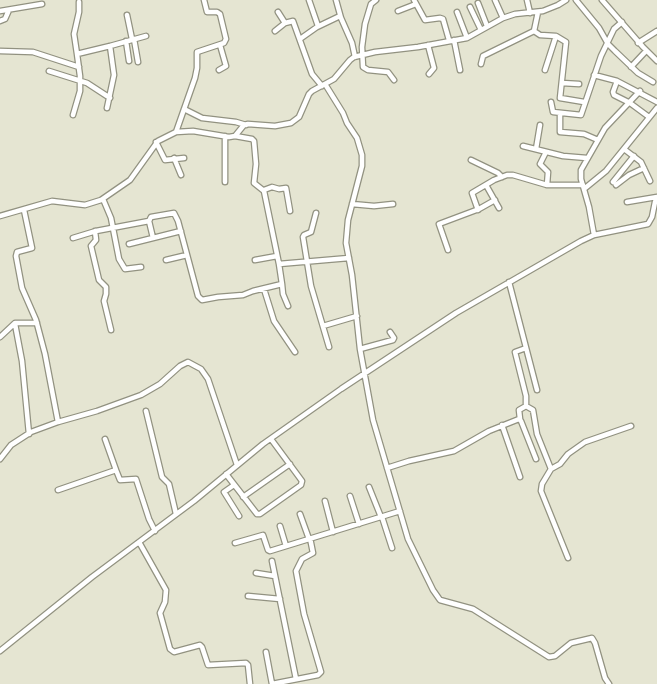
<!DOCTYPE html>
<html>
<head>
<meta charset="utf-8">
<style>
	body { margin:0 }
	canvas { display:block; background:#e5e5d2 }
</style>
</head>
<body>
<canvas width="657" height="684"></canvas>
<script>
const c = document.querySelector('canvas').getContext('2d');
c.lineJoin = 'round';
function toPath(rows) {
  const path = new Path2D();
  for (const r of rows) {
    path.moveTo(r[0], r[1]);
    for (let i = 2; i < r.length; i += 2) path.lineTo(r[i], r[i + 1]);
  }
  return path;
}
function trace(path, color, width, dash) {
  c.strokeStyle = color;
  c.lineWidth = width;
  c.lineCap = dash ? 'butt' : 'round';
  c.setLineDash(dash || []);
  c.stroke(path);
}
const minor = toPath([
	[309,0,318,26],
	[336,0,341,18,352,43,355,57],
	[376,0,371,4,365,24,362,47,363,67,368,70,388,72,394,80],
	[414,0,425,20,440,18,443,19,449,40],
	[495,0,503,18],
	[527,0,530,13],
	[576,0,599,28,608,44,615,51,638,73,653,82],
	[602,0,643,47,657,61],
	[478,3,487,26],
	[470,7,481,30],
	[0,11,42,4],
	[398,11,416,4],
	[278,12,285,23],
	[457,12,467,38],
	[127,15,132,39],
	[0,21,5,19,9,10],
	[275,31,285,23,293,21,312,74,322,86],
	[534,31,540,35,556,36,566,42,560,98,584,102],
	[134,39,138,62],
	[300,39,317,27,340,16],
	[454,40,460,70],
	[126,41,129,61],
	[638,43,657,31],
	[428,45,434,68,429,74],
	[0,51,33,52,79,67],
	[77,54,74,34,79,12,79,2],
	[481,64,483,56,534,31,538,12],
	[631,67,646,51],
	[219,70,226,66,220,45],
	[545,70,556,36],
	[49,71,87,83,110,98],
	[594,75,617,81,657,102],
	[617,81,613,92,614,95,630,103,649,117],
	[562,83,579,84],
	[325,84,343,113,347,123,357,138,362,155,362,166,348,220,346,243,352,275,360,349,373,420,408,539,433,590,440,600,473,609,549,657,555,656,571,643,592,638,595,643,605,678,609,684],
	[551,102,553,112,581,115,601,56,614,29,622,22],
	[107,108,114,75,110,46],
	[184,109,202,118,236,122,246,125],
	[560,113,560,132,584,134,598,140],
	[73,115,80,91,80,76,77,54,110,46,146,36],
	[176,132,195,78,197,68,197,52,224,43,226,39,220,14,217,12,207,12,204,0],
	[235,136,252,139,254,141,256,164,254,183,264,191,279,264],
	[156,142,165,160,184,158],
	[523,146,563,156,587,158],
	[536,149,540,125],
	[624,149,641,162,650,181],
	[546,152,540,164,548,172,547,185],
	[174,158,181,175],
	[471,160,498,173,502,177],
	[225,182,225,136],
	[613,182,634,156],
	[486,185,499,208],
	[616,185,629,175,644,168],
	[584,189,606,171,657,108],
	[264,190,272,187,279,189,286,188,290,211],
	[103,199,111,218,119,259,125,269,141,267],
	[627,202,657,197],
	[352,204,374,206,393,204],
	[24,210,32,248,17,252,16,256,22,288,36,320,45,354,58,422],
	[478,210,472,193,494,180,507,175,513,175,547,185,583,185],
	[316,213,311,232,304,235,303,237,311,286,329,347],
	[0,216,52,201,85,205,101,200,130,180,158,141,176,132,193,131,229,137,235,136,244,125,248,124,275,126,291,123,299,117,309,94,312,91,334,79,350,60,354,57,375,52,418,47,467,38,503,18,515,14,543,11,558,5,566,0],
	[149,221,153,238],
	[95,231,96,240,91,246,99,280,106,287,106,294,104,301,111,330],
	[594,235,589,207,581,179,581,170,605,128,640,91],
	[73,238,96,231,149,221,151,217,174,213,178,221,198,296,202,300,218,297,243,295,253,291,282,284,279,264,349,258],
	[129,244,181,231],
	[448,250,439,224,479,209,495,200],
	[166,260,187,255],
	[255,260,277,256],
	[509,282,537,390],
	[282,284,283,294,288,306],
	[264,289,274,321,295,352],
	[15,324,22,361,29,434],
	[323,326,357,316],
	[0,337,15,323,37,323],
	[360,349,393,340,394,338,390,332],
	[526,406,533,410,537,434,551,469],
	[146,411,162,477,169,484,176,514],
	[520,419,519,410,526,406,526,396,515,352,526,348],
	[502,425,520,477],
	[105,439,116,470],
	[0,459,11,445,31,432,58,422,97,411,141,395,160,384,180,366,188,362,201,369,208,379,237,465],
	[387,468,409,461,454,451,489,431,519,419,521,421,536,459],
	[226,474,257,514,260,514,301,485,302,481,271,439],
	[234,485,224,492,239,516],
	[369,487,381,517],
	[58,490,116,470,120,480,136,479,149,519,155,531],
	[350,496,359,524],
	[243,497,290,464],
	[325,501,333,532],
	[300,514,309,539],
	[382,517,392,548],
	[280,526,286,546],
	[139,542,166,590,165,602,160,613,170,649,174,652,200,645,202,647,208,665,246,663,248,665,250,684],
	[235,543,263,535,268,550,270,551,400,511],
	[568,558,541,491,542,484,551,469,560,464,568,454,585,442,631,426],
	[272,561,296,679],
	[256,573,275,576],
	[248,596,280,599],
	[0,651,92,577,194,501,263,444,341,389,456,313,581,241,594,235,648,224,652,217,655,202,657,198],
	[266,652,272,684],
	[272,684,318,675,321,672,304,614,296,571,302,559,313,553,310,538]
]);
trace(minor, '#929281', 7);
trace(minor, '#fff', 4.5);
</script>
</body>
</html>
